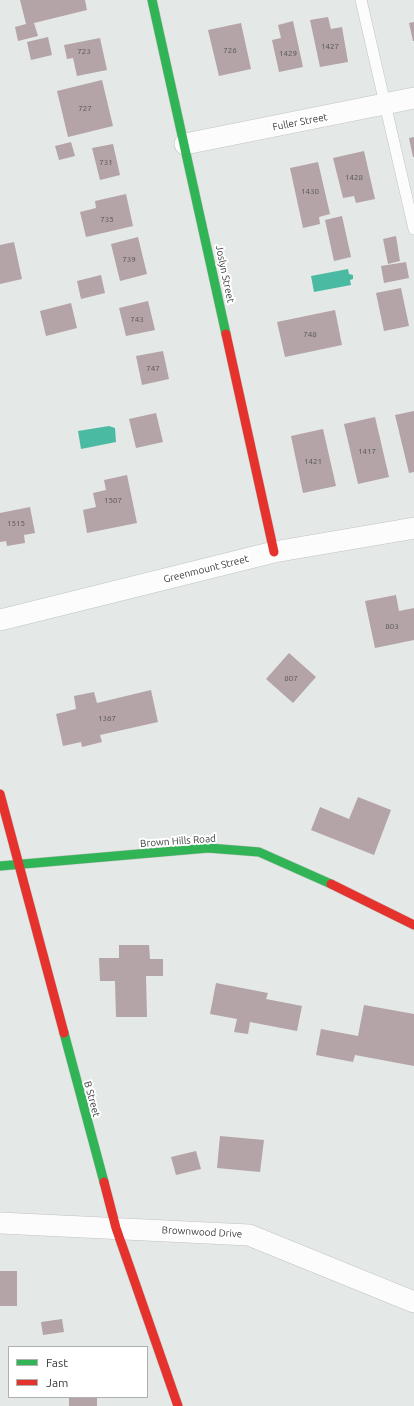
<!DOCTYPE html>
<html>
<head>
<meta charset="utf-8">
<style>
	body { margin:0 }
	#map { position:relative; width:414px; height:1406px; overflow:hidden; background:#e4e8e6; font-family:Ubuntu,sans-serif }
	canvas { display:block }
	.legend { position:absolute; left:8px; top:1346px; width:140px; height:52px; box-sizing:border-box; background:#fff; border:1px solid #afb1b0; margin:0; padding:5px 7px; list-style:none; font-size:12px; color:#383c3a }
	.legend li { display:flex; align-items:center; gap:8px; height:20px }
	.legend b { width:20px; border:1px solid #afb1b0 }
</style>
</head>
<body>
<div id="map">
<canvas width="414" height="1406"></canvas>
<ul class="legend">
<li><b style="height:5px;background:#30b455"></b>Fast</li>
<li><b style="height:5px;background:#e5322d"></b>Jam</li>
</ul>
</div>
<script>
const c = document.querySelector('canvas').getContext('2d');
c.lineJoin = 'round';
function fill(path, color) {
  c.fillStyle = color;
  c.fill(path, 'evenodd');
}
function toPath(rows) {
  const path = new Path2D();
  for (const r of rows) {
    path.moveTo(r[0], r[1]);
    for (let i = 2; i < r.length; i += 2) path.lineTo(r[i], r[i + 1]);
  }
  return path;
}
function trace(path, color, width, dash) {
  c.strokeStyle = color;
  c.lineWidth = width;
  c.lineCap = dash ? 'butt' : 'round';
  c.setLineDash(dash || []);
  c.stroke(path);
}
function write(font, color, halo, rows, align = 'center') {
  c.font = font + ' Ubuntu,sans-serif';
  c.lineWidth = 4;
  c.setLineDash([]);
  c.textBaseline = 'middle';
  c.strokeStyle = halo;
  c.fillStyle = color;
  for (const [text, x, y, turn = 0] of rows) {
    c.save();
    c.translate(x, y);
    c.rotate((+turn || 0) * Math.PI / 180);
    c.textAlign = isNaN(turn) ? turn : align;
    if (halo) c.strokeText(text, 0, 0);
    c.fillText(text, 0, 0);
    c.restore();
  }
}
const water = toPath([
	[348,269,349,274,353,275,353,279,350,280,351,285,314,292,311,276],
	[109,426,115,428,116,442,81,449,78,431]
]);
const building = toPath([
	[20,0,85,0,87,10,34,23,38,36,18,41,15,27,26,24],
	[328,17,331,29,342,27,348,62,320,67,310,20],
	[293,21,303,67,279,72,272,40,281,38,278,25],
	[414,22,414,41,413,41,409,23],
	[241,23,251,69,219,76,208,30],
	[48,37,52,55,31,60,27,42],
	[100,38,107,70,77,76,73,58,67,59,64,45],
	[102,80,113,126,68,137,57,91],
	[414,137,414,157,413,157,409,138],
	[71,142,75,156,59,160,55,146],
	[113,144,120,175,100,180,92,148],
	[364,151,375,199,356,203,354,196,343,198,333,158],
	[318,162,330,214,319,217,320,224,303,228,290,168],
	[126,194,133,226,86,237,80,212,96,208,95,201],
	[342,216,351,257,334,261,325,220],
	[396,236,400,261,388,264,383,239],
	[138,237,147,274,120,281,111,244],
	[14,242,22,279,0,284,0,245],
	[406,262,409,278,384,283,381,266],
	[101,275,105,293,81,299,77,281],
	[401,288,409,326,384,331,376,293],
	[148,301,155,330,126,336,119,308],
	[71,303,77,328,46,336,40,311],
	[335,310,342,345,285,357,277,322],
	[163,351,169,379,142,385,136,356],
	[414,411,414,472,409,473,395,415],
	[156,413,163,442,136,448,129,419],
	[375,417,389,477,358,484,344,424],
	[323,429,336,486,303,493,291,436],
	[127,475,137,523,87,533,83,510,96,507,93,493,106,490,104,480],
	[30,507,35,533,24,535,25,543,7,546,6,541,0,542,0,513],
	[396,595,399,611,414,608,414,640,375,648,365,601],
	[289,653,316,677,293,703,266,679],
	[151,690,158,722,100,735,102,742,82,747,81,742,63,746,56,714,76,709,74,696,94,692,97,703],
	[358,797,391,810,374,855,311,830,320,807,349,819],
	[119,945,149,945,150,959,163,959,163,976,146,976,147,1017,116,1017,115,981,100,981,99,958,119,958],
	[216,983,268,993,266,999,302,1006,297,1031,250,1022,248,1034,234,1032,237,1019,210,1014],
	[364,1005,414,1014,414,1066,355,1055,353,1062,316,1055,321,1029,358,1036],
	[220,1136,264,1140,260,1172,217,1168],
	[196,1151,201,1169,176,1175,171,1157],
	[0,1271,17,1271,17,1306,0,1306],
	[62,1319,64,1332,43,1335,41,1322],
	[69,1397,97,1397,97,1406,69,1406]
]);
const lane = toPath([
	[361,0,414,229]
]);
const street = toPath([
	[185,144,414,98],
	[0,620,274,552,414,528],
	[0,1223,249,1235,414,1302]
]);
const fast = toPath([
	[152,0,226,334],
	[0,866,208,848,259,852,331,884],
	[64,1033,104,1182]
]);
const jam = toPath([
	[226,334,274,552],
	[0,794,64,1033],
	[331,884,414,925],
	[104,1182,116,1228,178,1406]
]);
const numberNames = [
	["1427",330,46],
	["726",230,50],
	["723",84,51],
	["1429",288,53],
	["727",85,108],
	["731",106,162],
	["1428",354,177],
	["1430",310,191],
	["735",107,219],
	["739",129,259],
	["743",137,319],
	["748",310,334],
	["747",153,368],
	["1417",367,451],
	["1421",313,461],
	["1507",113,500],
	["1515",16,523],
	["803",392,626],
	["807",291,678],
	["1367",107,718]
];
const streetNames = [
	["Fuller Street",300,122,-11],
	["Joslyn Street",225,274,78],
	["Greenmount Street",206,569,-14],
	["Brown Hills Road",178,841,-4],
	["B Street",92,1099,75],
	["Brownwood Drive",202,1232,3]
];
fill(water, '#4bbaa3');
fill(building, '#b4a3a7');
trace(lane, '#c0c3c2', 12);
trace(street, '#c0c3c2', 22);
trace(fast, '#c0c3c2', 10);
trace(jam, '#c0c3c2', 10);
trace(lane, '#fbfcfb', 11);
trace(street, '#fbfcfb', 21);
trace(fast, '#30b455', 9);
trace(jam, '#e5322d', 9);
write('8px', '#575655', null, numberNames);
write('10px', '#383c3a', '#fff', streetNames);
</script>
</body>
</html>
